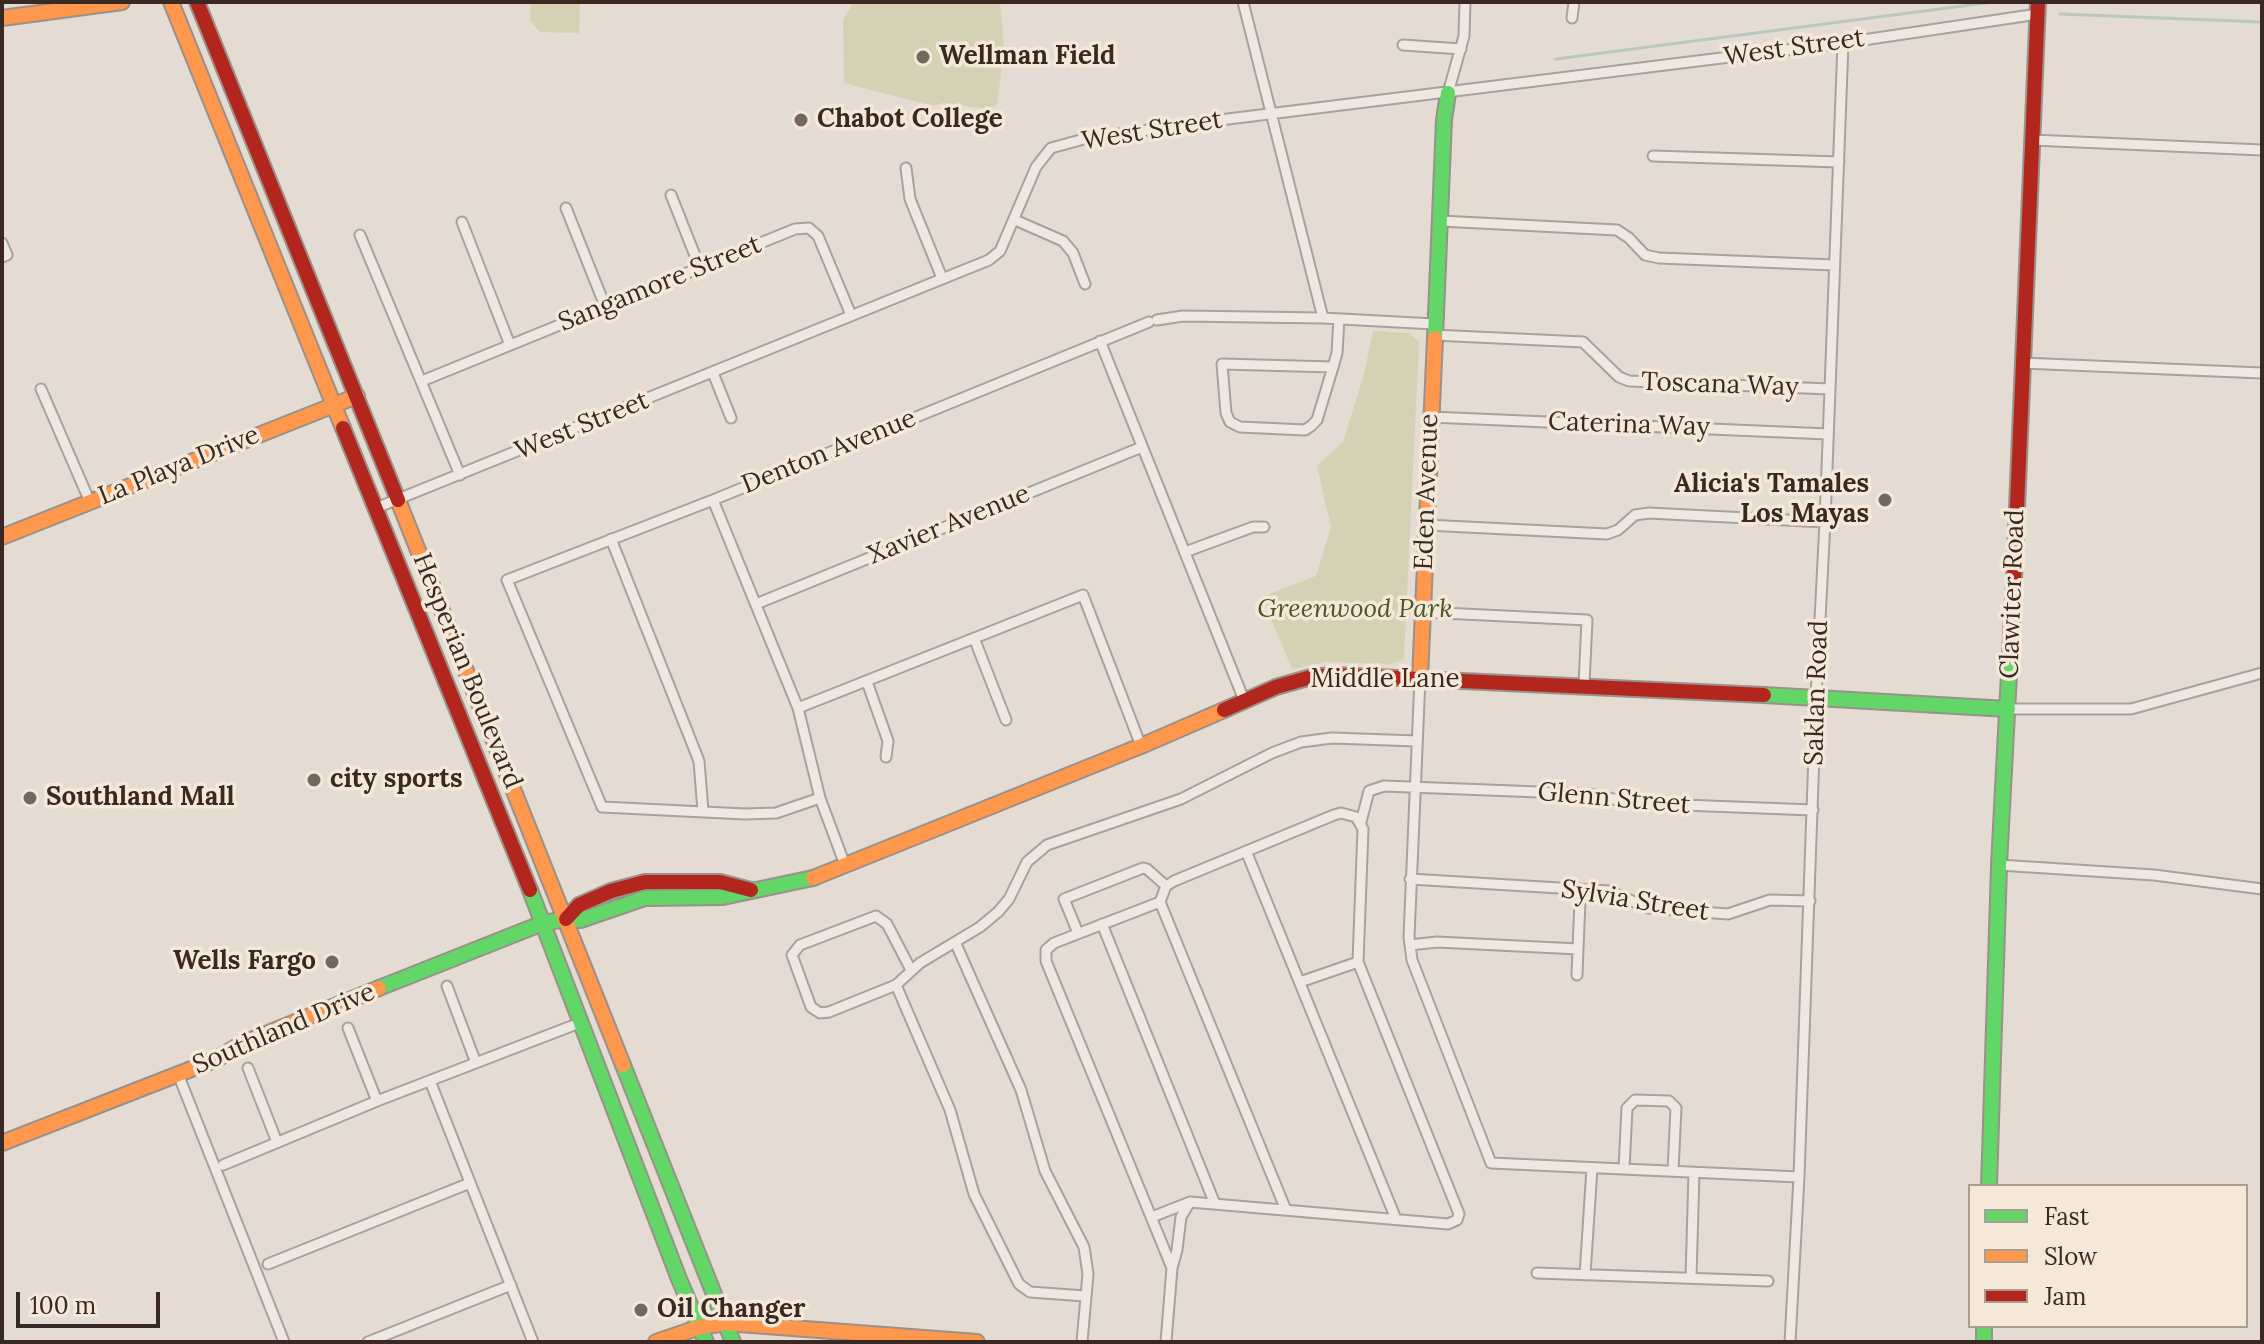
<!DOCTYPE html>
<html>
<head>
<meta charset="utf-8">
<style>
	body { margin:0 }
	#map { position:relative; width:2264px; height:1344px; overflow:hidden; background:#e4dbd2; font-family:Lora,serif }
	canvas { display:block }
	.frame { position:absolute; inset:0; border:4px solid #392922; pointer-events:none }
	.legend { position:absolute; left:1968px; top:1184px; width:280px; height:144px; box-sizing:border-box; background:#f4e8d9; border:2px solid #a99c90; margin:0; padding:10px 14px; list-style:none; font-size:24px; color:#392922 }
	.legend li { display:flex; align-items:center; gap:16px; height:40px }
	.legend b { width:40px; border:2px solid #a99c90 }
	.scale { position:absolute; left:16px; top:1292px; width:144px; height:36px; box-sizing:border-box; border:4px solid #392922; border-top:0; padding-left:10px; font-size:24px; line-height:28px; white-space:nowrap; color:#392922; -webkit-text-stroke:6px #f4e8d9; paint-order:stroke }
</style>
</head>
<body>
<div id="map">
<canvas width="2264" height="1344"></canvas>
<div class="frame"></div>
<ul class="legend">
<li><b style="height:10px;background:#63d668"></b>Fast</li>
<li><b style="height:10px;background:#ff974d"></b>Slow</li>
<li><b style="height:10px;background:#b3261e"></b>Jam</li>
</ul>
<div class="scale">100 m</div>
</div>
<script>
const c = document.querySelector('canvas').getContext('2d');
c.lineJoin = 'round';
function fill(path, color) {
  c.fillStyle = color;
  c.fill(path, 'evenodd');
}
function toPath(rows) {
  const path = new Path2D();
  for (const r of rows) {
    path.moveTo(r[0], r[1]);
    for (let i = 2; i < r.length; i += 2) path.lineTo(r[i], r[i + 1]);
  }
  return path;
}
function trace(path, color, width, dash) {
  c.strokeStyle = color;
  c.lineWidth = width;
  c.lineCap = dash ? 'butt' : 'round';
  c.setLineDash(dash || []);
  c.stroke(path);
}
function write(font, color, halo, rows, align = 'center') {
  c.font = font + ' Lora,serif';
  c.lineWidth = 7;
  c.setLineDash([]);
  c.textBaseline = 'middle';
  c.strokeStyle = halo;
  c.fillStyle = color;
  for (const [text, x, y, turn = 0] of rows) {
    c.save();
    c.translate(x, y);
    c.rotate((+turn || 0) * Math.PI / 180);
    c.textAlign = isNaN(turn) ? turn : align;
    if (halo) c.strokeText(text, 0, 0);
    c.fillText(text, 0, 0);
    c.restore();
  }
}
const green = toPath([
	[531,2,580,2,579,33,540,32,530,21],
	[854,2,1000,2,1004,47,997,105,989,109,943,103,933,106,844,83,843,19],
	[1373,331,1409,333,1419,342,1404,659,1392,664,1326,662,1292,669,1262,597,1316,576,1331,527,1317,466,1343,442,1364,374]
]);
const stream = toPath([
	[2060,14,2262,22],
	[1556,59,1993,2]
]);
const street = toPath([
	[1243,2,1323,318],
	[1572,18,1574,2],
	[1403,45,1461,49],
	[1448,93,1464,36,1465,2],
	[2032,140,2262,150],
	[1653,156,1839,162],
	[906,168,910,199,942,278],
	[671,195,700,268],
	[566,208,605,306],
	[1015,220,1063,241,1073,253,1085,284],
	[1440,221,1617,230,1629,238,1645,255,1659,258,1834,265],
	[462,222,510,345],
	[360,235,460,475],
	[2,243,7,255,2,257],
	[1157,320,1183,316,1323,318,1434,324],
	[1433,335,1583,342,1619,377,1629,381,1830,389],
	[1100,341,1244,700],
	[2022,363,2262,373],
	[1333,367,1222,364,1226,413,1230,422,1240,427,1305,430,1311,426,1317,420,1333,367,1337,353,1339,319],
	[713,373,731,418],
	[422,381,795,229,809,228,818,236,851,315],
	[41,389,90,502],
	[1430,417,1828,434],
	[713,500,798,708,820,798,845,865],
	[376,508,989,260,1000,251,1036,167,1051,148,1084,139,1228,119,1843,43,2038,14],
	[1426,525,1607,534,1618,530,1635,515,1649,513,1825,522],
	[611,539,699,761,703,811],
	[1185,552,1253,527,1264,527],
	[756,604,1142,447],
	[1422,612,1587,620,1584,685],
	[974,638,1006,720],
	[1420,678,1409,937,1412,960,1491,1163,1799,1177],
	[867,682,888,741,886,757],
	[798,708,1083,595,1141,746],
	[2008,709,2131,709,2262,673],
	[820,798,776,813,745,814,602,807,507,580,713,500,1149,322],
	[1361,822,1369,791,1384,786,1591,794,1631,803,1813,810],
	[1246,851,1396,1219],
	[1999,865,2154,875,2262,889],
	[1410,879,1609,891,1648,908,1728,914,1770,900,1810,901],
	[1160,902,1286,1210],
	[1102,924,1215,1204],
	[1078,933,1064,899,1143,868,1147,869,1166,886],
	[955,942,1021,1090,1045,1171,1084,1247,1088,1274,1082,1342],
	[1410,945,1437,942,1578,949,1580,901],
	[911,970,887,924,876,916,800,945,792,955,811,1007,820,1013,829,1012,896,985,920,963,980,927,998,912,1009,899,1027,862,1047,845,1181,799,1272,753,1301,742,1332,738,1417,741],
	[1577,975,1578,949],
	[1300,982,1358,962],
	[896,985,950,1110,974,1194,1019,1284,1030,1292,1085,1296],
	[447,986,476,1063],
	[348,1028,377,1101],
	[248,1068,277,1142],
	[178,1074,284,1342],
	[430,1081,533,1342],
	[223,1165,377,1101,582,1022],
	[1624,1169,1627,1108,1635,1100,1669,1101,1676,1108,1673,1171],
	[1152,1217,1190,1202,1448,1224,1457,1220,1459,1214,1455,1204,1358,962,1363,829,1356,817,1341,813,1334,815,1174,881,1166,886,1160,902,1054,943,1046,950,1046,961,1172,1268],
	[268,1264,470,1183],
	[1537,1273,1768,1281],
	[1585,1275,1592,1168],
	[1691,1278,1694,1172],
	[368,1342,511,1285],
	[1166,1342,1172,1268,1177,1250,1181,1217,1190,1202],
	[1790,1342,1799,1177,1816,697,1825,522,1843,43]
]);
const fast = toPath([
	[1435,338,1444,120,1448,93],
	[1764,695,2008,709],
	[530,890,679,1279,706,1342],
	[379,988,543,923,566,919,581,920,645,898,723,897,813,878],
	[623,1065,733,1342],
	[1989,1186,1999,865,2014,579],
	[1984,1326,1984,1342]
]);
const slow = toPath([
	[171,2,343,428],
	[2,18,122,2],
	[398,500,623,1065],
	[2,537,357,396],
	[1420,678,1435,338],
	[813,878,1141,746,1224,710],
	[2,1143,217,1059,241,1044,379,988],
	[656,1342,700,1327,726,1323,977,1342]
]);
const jam = toPath([
	[197,2,398,500],
	[343,428,530,890],
	[2014,579,2038,2],
	[1224,710,1276,687,1311,677,1333,675,1764,695],
	[566,919,579,905,611,891,645,882,720,882,751,890]
]);
const markers = [
	[923,57,8,"#756760"],
	[801,120,8,"#756760"],
	[1885,500,8,"#756760"],
	[314,780,8,"#756760"],
	[30,798,8,"#756760"],
	[332,962,8,"#756760"],
	[641,1310,8,"#756760"]
];
const streetNames = [
	["West Street",1794,48,-8],
	["West Street",1152,131,-9],
	["Sangamore Street",660,284,-22],
	["Toscana Way",1720,385,2],
	["Caterina Way",1629,425,2],
	["West Street",582,426,-22],
	["Denton Avenue",829,452,-22],
	["La Playa Drive",179,466,-22],
	["Eden Avenue",1427,492,-88],
	["Xavier Avenue",949,525,-22],
	["Clawiter Road",2013,594,-88],
	["Hesperian Boulevard",467,671,68],
	["Middle Lane",1385,680],
	["Saklan Road",1817,693,-88],
	["Glenn Street",1614,799,5],
	["Sylvia Street",1635,901,9],
	["Southland Drive",284,1029,-23]
];
const poiNames = [
	["Wellman Field",939,57],
	["Chabot College",817,120],
	["Alicia's Tamales",1869,485,"right"],
	["Los Mayas",1869,515,"right"],
	["city sports",330,780],
	["Southland Mall",46,798],
	["Wells Fargo",316,962,"right"],
	["Oil Changer",657,1310]
];
const parkNames = [
	["Greenwood Park",1355,610]
];
fill(green, '#d5d1b5');
trace(stream, '#bbc8be', 3);
trace(street, '#aaa19a', 13);
trace(fast, '#99918a', 18);
trace(slow, '#99918a', 18);
trace(jam, '#99918a', 18);
trace(street, '#ede8e2', 9);
trace(fast, '#63d668', 14);
trace(slow, '#ff974d', 14);
trace(jam, '#b3261e', 14);
for (const [x, y, r, color] of markers) {
  const dot = new Path2D();
  dot.arc(x, y, r, 0, 2 * Math.PI);
  c.fillStyle = color;
  c.fill(dot);
  trace(dot, '#f4e8d9', 3);
}
write('26px', '#392922', '#f4e8d9', streetNames);
write('bold 26px', '#392922', '#f4e8d9', poiNames, 'left');
write('italic 26px', '#4f542a', '#f4e8d9', parkNames);
</script>
</body>
</html>
